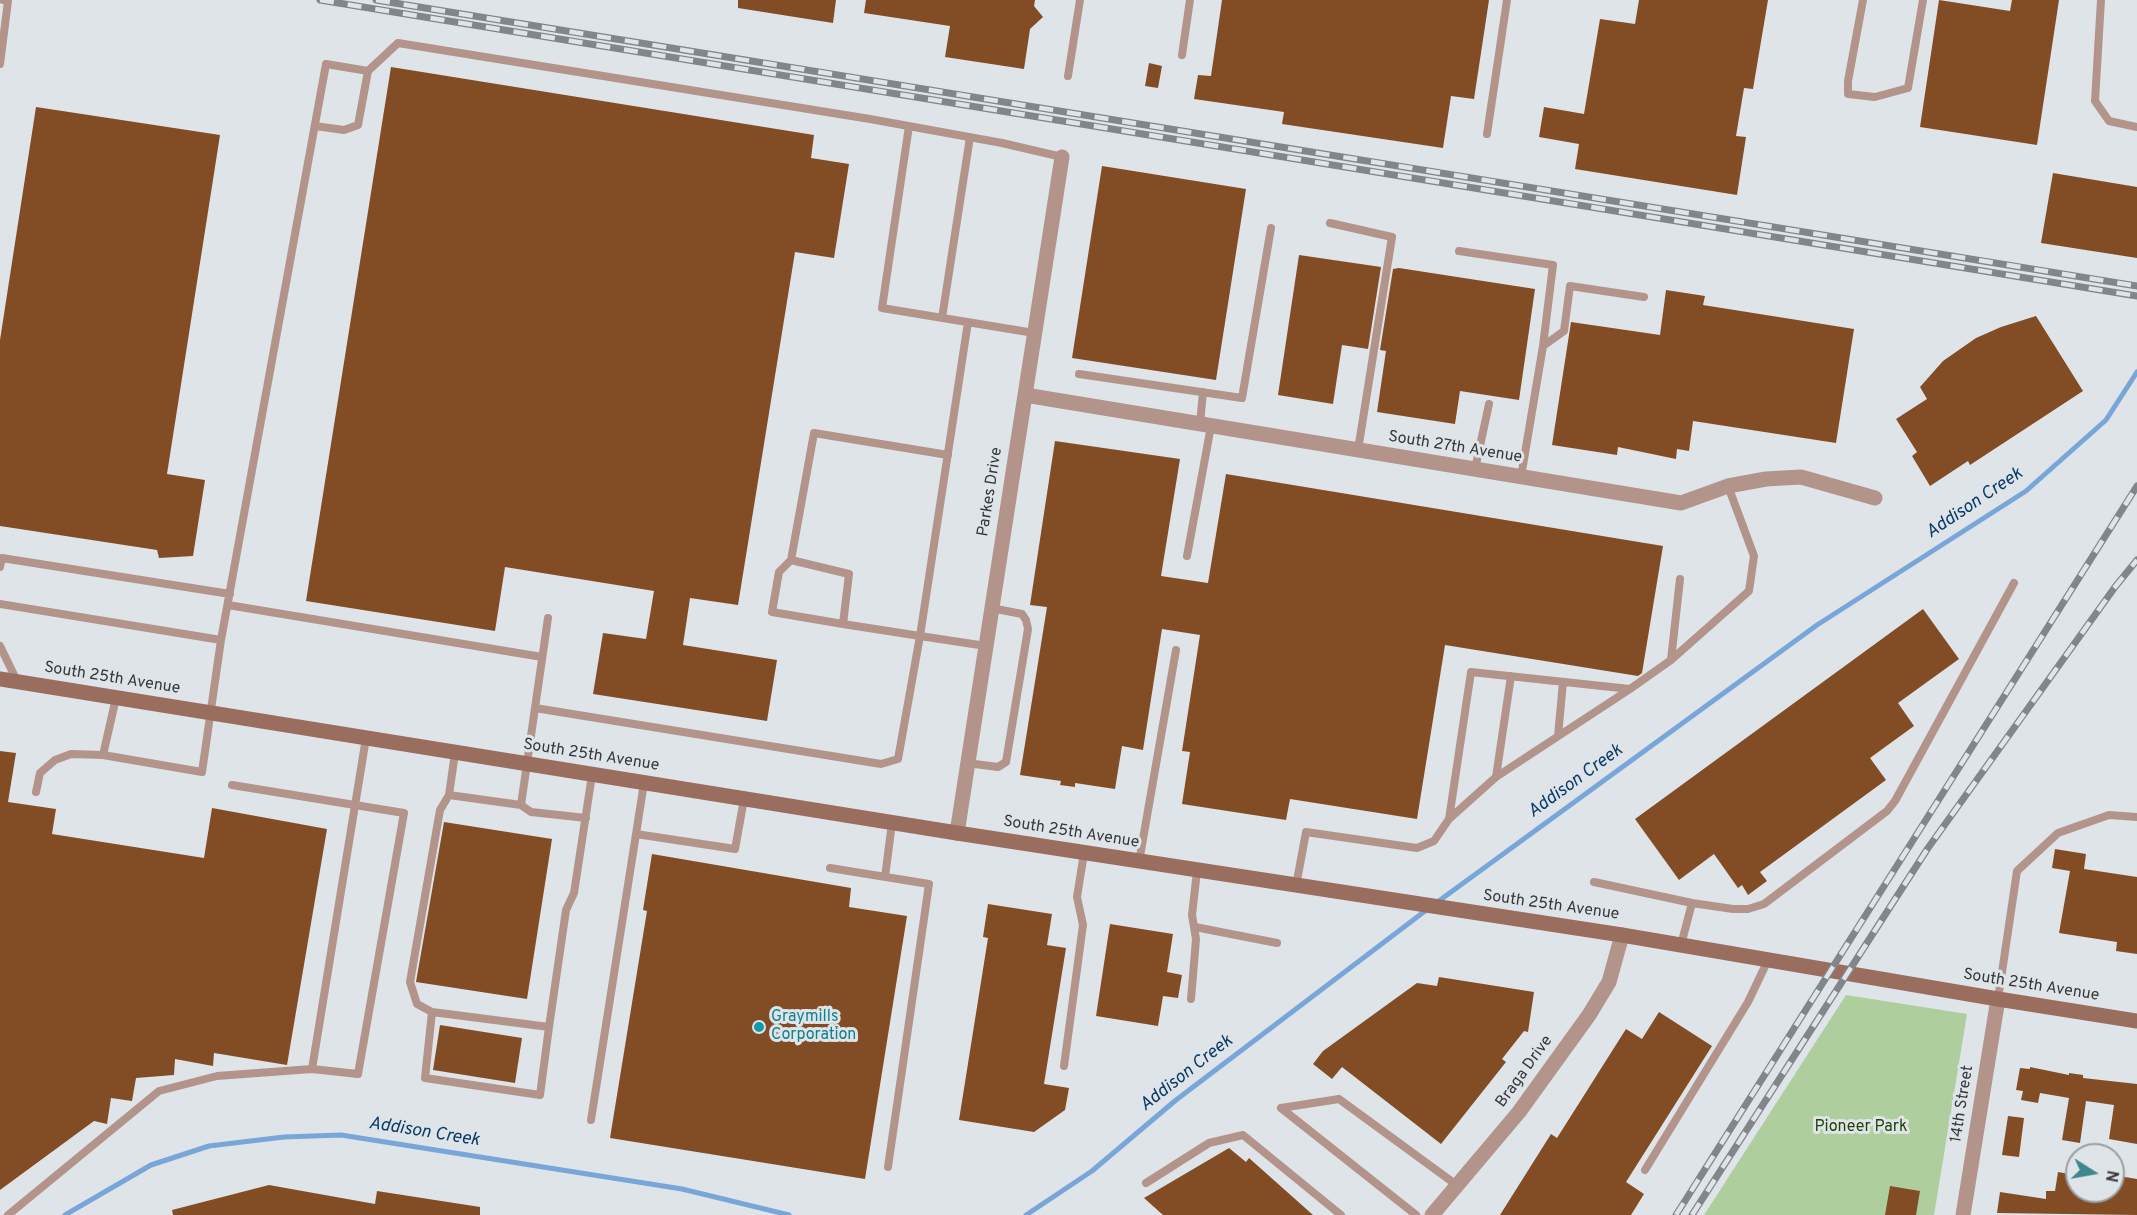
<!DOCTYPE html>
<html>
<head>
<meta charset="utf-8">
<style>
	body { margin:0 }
	#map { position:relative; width:2137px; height:1215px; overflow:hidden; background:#dfe4e9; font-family:Overpass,sans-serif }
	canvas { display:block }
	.north { position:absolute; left:2065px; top:1143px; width:60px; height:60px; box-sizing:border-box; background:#dfe4e9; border:2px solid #9b9fa3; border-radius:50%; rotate:101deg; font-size:16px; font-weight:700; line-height:24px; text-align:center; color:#36383a }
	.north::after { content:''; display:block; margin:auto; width:21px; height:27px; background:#3f878b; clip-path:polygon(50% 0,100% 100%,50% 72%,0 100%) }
</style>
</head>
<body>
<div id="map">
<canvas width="2137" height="1215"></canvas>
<div class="north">N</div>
</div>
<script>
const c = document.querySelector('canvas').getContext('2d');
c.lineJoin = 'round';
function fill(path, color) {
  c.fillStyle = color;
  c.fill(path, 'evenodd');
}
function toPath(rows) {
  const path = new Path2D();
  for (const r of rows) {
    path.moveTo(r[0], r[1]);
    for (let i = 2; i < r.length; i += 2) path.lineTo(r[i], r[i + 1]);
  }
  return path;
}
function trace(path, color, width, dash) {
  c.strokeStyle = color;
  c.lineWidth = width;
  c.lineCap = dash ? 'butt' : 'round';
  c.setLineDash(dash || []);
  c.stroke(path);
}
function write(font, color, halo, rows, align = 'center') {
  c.font = font + ' Overpass,sans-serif';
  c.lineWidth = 6;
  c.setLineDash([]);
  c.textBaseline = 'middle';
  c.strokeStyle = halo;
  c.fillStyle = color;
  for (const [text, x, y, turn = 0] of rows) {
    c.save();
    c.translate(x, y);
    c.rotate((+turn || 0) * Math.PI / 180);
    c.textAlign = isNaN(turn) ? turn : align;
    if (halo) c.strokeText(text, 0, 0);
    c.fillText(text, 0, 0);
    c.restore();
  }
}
const green = toPath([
	[1846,995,1967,1014,1934,1215,1704,1215]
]);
const stream = toPath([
	[1436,903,1817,625,2026,491,2106,420,2137,372],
	[65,1215,151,1165,209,1146,284,1137,341,1135,682,1189,789,1215],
	[1026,1215,1092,1171,1176,1100,1429,908]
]);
const building = toPath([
	[738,0,836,0,833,23,738,8],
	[866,0,1035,0,1034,6,1043,17,1030,29,1024,69,945,57,950,26,864,13],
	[1222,0,1489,0,1474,99,1451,96,1443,148,1282,124,1284,112,1194,99,1198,75,1211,76],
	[1639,0,1768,0,1753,89,1744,88,1736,136,1746,137,1737,195,1575,169,1579,144,1539,137,1544,107,1584,114,1600,19,1635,24],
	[1939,0,2010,11,2012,0,2059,0,2037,145,1920,127],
	[1149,63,1162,66,1158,88,1145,86],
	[391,67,814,135,811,158,849,164,834,258,795,252,738,605,690,598,683,645,777,660,767,721,593,694,603,633,646,639,654,591,505,567,495,631,306,601],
	[36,107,220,135,167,474,205,480,193,556,159,558,157,550,0,526,0,340],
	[1102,166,1246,189,1216,380,1072,358],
	[2053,173,2137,187,2137,258,2041,243],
	[1299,255,1381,267,1368,349,1342,345,1333,404,1278,395],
	[1399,268,1535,289,1519,400,1460,391,1455,424,1377,412,1386,351,1380,350,1393,269],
	[1666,290,1705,296,1703,305,1854,329,1836,443,1693,421,1689,451,1677,449,1676,459,1618,447,1617,455,1552,445,1571,322,1660,335],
	[2036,316,2083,391,1970,465,1968,461,1930,486,1912,456,1917,452,1896,419,1927,399,1920,387,1943,361,1976,338,2001,327],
	[1055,441,1180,459,1161,576,1208,583,1226,474,1663,546,1642,673,1638,676,1445,645,1417,819,1290,799,1286,820,1182,804,1190,752,1182,751,1200,635,1162,629,1143,750,1122,746,1115,789,1075,783,1075,787,1060,785,1061,781,1020,775,1047,607,1030,605],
	[1923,609,1959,659,1898,703,1914,726,1870,758,1886,780,1760,872,1767,881,1748,895,1742,885,1738,888,1714,854,1679,880,1635,819],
	[0,751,16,753,8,802,56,809,52,834,204,858,212,808,327,829,287,1065,214,1053,213,1066,175,1059,174,1075,136,1078,132,1101,111,1098,107,1124,94,1121,0,1190],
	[444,822,552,839,527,999,416,982],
	[2055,849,2086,854,2084,869,2137,877,2137,954,2116,951,2117,942,2059,933,2070,871,2052,868],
	[652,854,851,888,849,907,907,916,865,1179,610,1138,647,911,643,910],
	[988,904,1052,914,1047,945,1066,948,1044,1084,1069,1088,1065,1110,1034,1132,959,1120,988,938,983,937],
	[1110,924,1173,934,1167,972,1182,975,1178,998,1163,996,1158,1026,1096,1016],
	[1439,977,1534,992,1528,1032,1524,1031,1502,1059,1506,1062,1441,1144,1342,1067,1332,1079,1313,1064,1323,1051,1417,983,1437,986],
	[1659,1012,1712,1046,1626,1182,1644,1194,1631,1215,1500,1215,1551,1134,1557,1138,1626,1029,1642,1039],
	[440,1025,522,1038,515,1083,433,1070],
	[2030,1067,2069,1075,2069,1073,2083,1075,2083,1078,2137,1084,2137,1144,2109,1139,2114,1105,2086,1101,2080,1143,2062,1140,2069,1098,2040,1093,2038,1103,2021,1100,2023,1091,2016,1090,2020,1068,2030,1069],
	[2008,1116,2024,1118,2019,1157,2002,1155],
	[1229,1148,1246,1162,1249,1158,1313,1215,1163,1215,1144,1198],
	[2058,1172,2075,1175,2073,1191,2113,1191,2113,1175,2137,1179,2137,1215,1997,1213,2000,1192,2046,1199,2046,1191,2055,1191],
	[269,1185,375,1204,377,1191,480,1207,480,1215,173,1215,172,1210],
	[1890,1186,1920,1191,1916,1215,1885,1215]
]);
const service = toPath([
	[1863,0,1848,81,1848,94,1875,97,1908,88,1923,0],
	[2101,0,2095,101,2109,121,2137,127],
	[1182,55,1190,0],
	[0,64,8,1,3,0],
	[368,71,398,43,870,119,1002,143,1062,157],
	[1068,76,1080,0],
	[909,126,882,308,1034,333],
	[1487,134,1507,0],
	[1330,223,1392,237,1358,450],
	[1459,251,1553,265,1543,346],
	[942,318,970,137],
	[968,322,920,636,986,646],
	[1079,374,1242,398,1271,228],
	[1200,424,1203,392],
	[1475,469,1489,404],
	[1521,477,1543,346,1564,331,1570,286,1644,297],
	[1187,556,1211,426],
	[791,560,779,572,772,612,843,624],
	[0,567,2,558,230,594],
	[0,604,221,640],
	[228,605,542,657],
	[0,646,17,681],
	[1671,660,1680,579],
	[535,708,548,618],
	[1558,736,1563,682],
	[455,753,449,795,521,805,535,708,881,764,898,759,920,636,843,624,849,574,791,560,814,433,948,455],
	[103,755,116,698],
	[967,763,998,767,1006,762,1028,629,1026,620,1022,614,991,608],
	[1496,777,1630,689],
	[232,785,404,813,358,1074,312,1069],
	[36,792,40,773,55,760,71,754,103,755,202,772,221,640,326,64,368,71,358,125,344,130,315,126],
	[521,805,531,812,586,818],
	[1449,819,1496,777,1511,676],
	[636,834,644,783],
	[1139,862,1176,650],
	[830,868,929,884,888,1167],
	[885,877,892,823],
	[1594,882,1692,903],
	[1296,886,1306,832,1417,848,1434,841,1449,819,1471,672,1630,689,1671,660,1749,591,1754,556,1728,486],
	[1195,927,1277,943],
	[1681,945,1692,903,1733,909,1748,909,1764,904,1887,811,1895,801,2014,583],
	[1191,999,1196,939,1192,915,1197,871],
	[1998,999,2017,871,2058,833,2109,815,2137,817],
	[432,1012,425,1078,540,1095,549,1027,432,1012,417,1004,410,982,440,810,449,795],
	[549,1027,566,910,574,893,592,775],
	[1064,1066,1083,925,1077,897,1084,853],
	[1281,1108,1339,1099,1458,1186],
	[1281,1108,1416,1215],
	[591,1120,636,834,735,849,744,799],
	[1645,1170,1748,1002,1768,960],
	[1146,1183,1209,1143,1243,1135,1341,1215],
	[8,1215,159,1091,217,1076,312,1069,366,738]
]);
const minor = toPath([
	[1025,395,1681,503,1728,486,1766,479,1801,477,1875,498],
	[957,833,1062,157],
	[1432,1215,1519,1112,1589,1015,1609,982,1622,935],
	[1963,1215,1998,999]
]);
const secondary = toPath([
	[0,679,957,833,1622,935,1998,999,2137,1021]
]);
const rail = toPath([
	[320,0,2137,296],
	[376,0,2137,286],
	[1676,1215,2137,486],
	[1692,1215,1928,848,2115,587,2137,560]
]);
const markers = [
	[759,1027,6,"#0f9aa8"]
];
const streetNames = [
	["South 27th Avenue",1455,448,9],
	["Parkes Drive",991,492,-81],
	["South 25th Avenue",112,679,9],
	["South 25th Avenue",591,756,9],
	["South 25th Avenue",1071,833,9],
	["South 25th Avenue",1551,906,8],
	["South 25th Avenue",2031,986,9],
	["Braga Drive",1525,1072,-54],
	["14th Street",1963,1104,-81]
];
const cultureNames = [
	["Graymills",771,1018],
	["Corporation",771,1036]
];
const parkNames = [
	["Pioneer Park",1861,1128]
];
const waterNames = [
	["Addison Creek",1975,504,-34],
	["Addison Creek",1576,782,-36],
	["Addison Creek",1187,1074,-38],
	["Addison Creek",424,1133,9]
];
fill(green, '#aece9d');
trace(stream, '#79a6d9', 5);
fill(building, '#824d25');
trace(service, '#b3948a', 8);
trace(minor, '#b3948a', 15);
trace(secondary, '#9a6e5f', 15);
trace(rail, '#838689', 7);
trace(rail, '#dfe4e9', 4.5, [14]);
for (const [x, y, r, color] of markers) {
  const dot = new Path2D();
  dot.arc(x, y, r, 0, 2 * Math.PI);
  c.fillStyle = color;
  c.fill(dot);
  trace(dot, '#dfe4e9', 2);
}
write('16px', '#36383a', '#dfe4e9', streetNames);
write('16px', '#0d838f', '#dfe4e9', cultureNames, 'left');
write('16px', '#214304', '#dfe4e9', parkNames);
write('italic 18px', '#093b6a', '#dfe4e9', waterNames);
</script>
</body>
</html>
